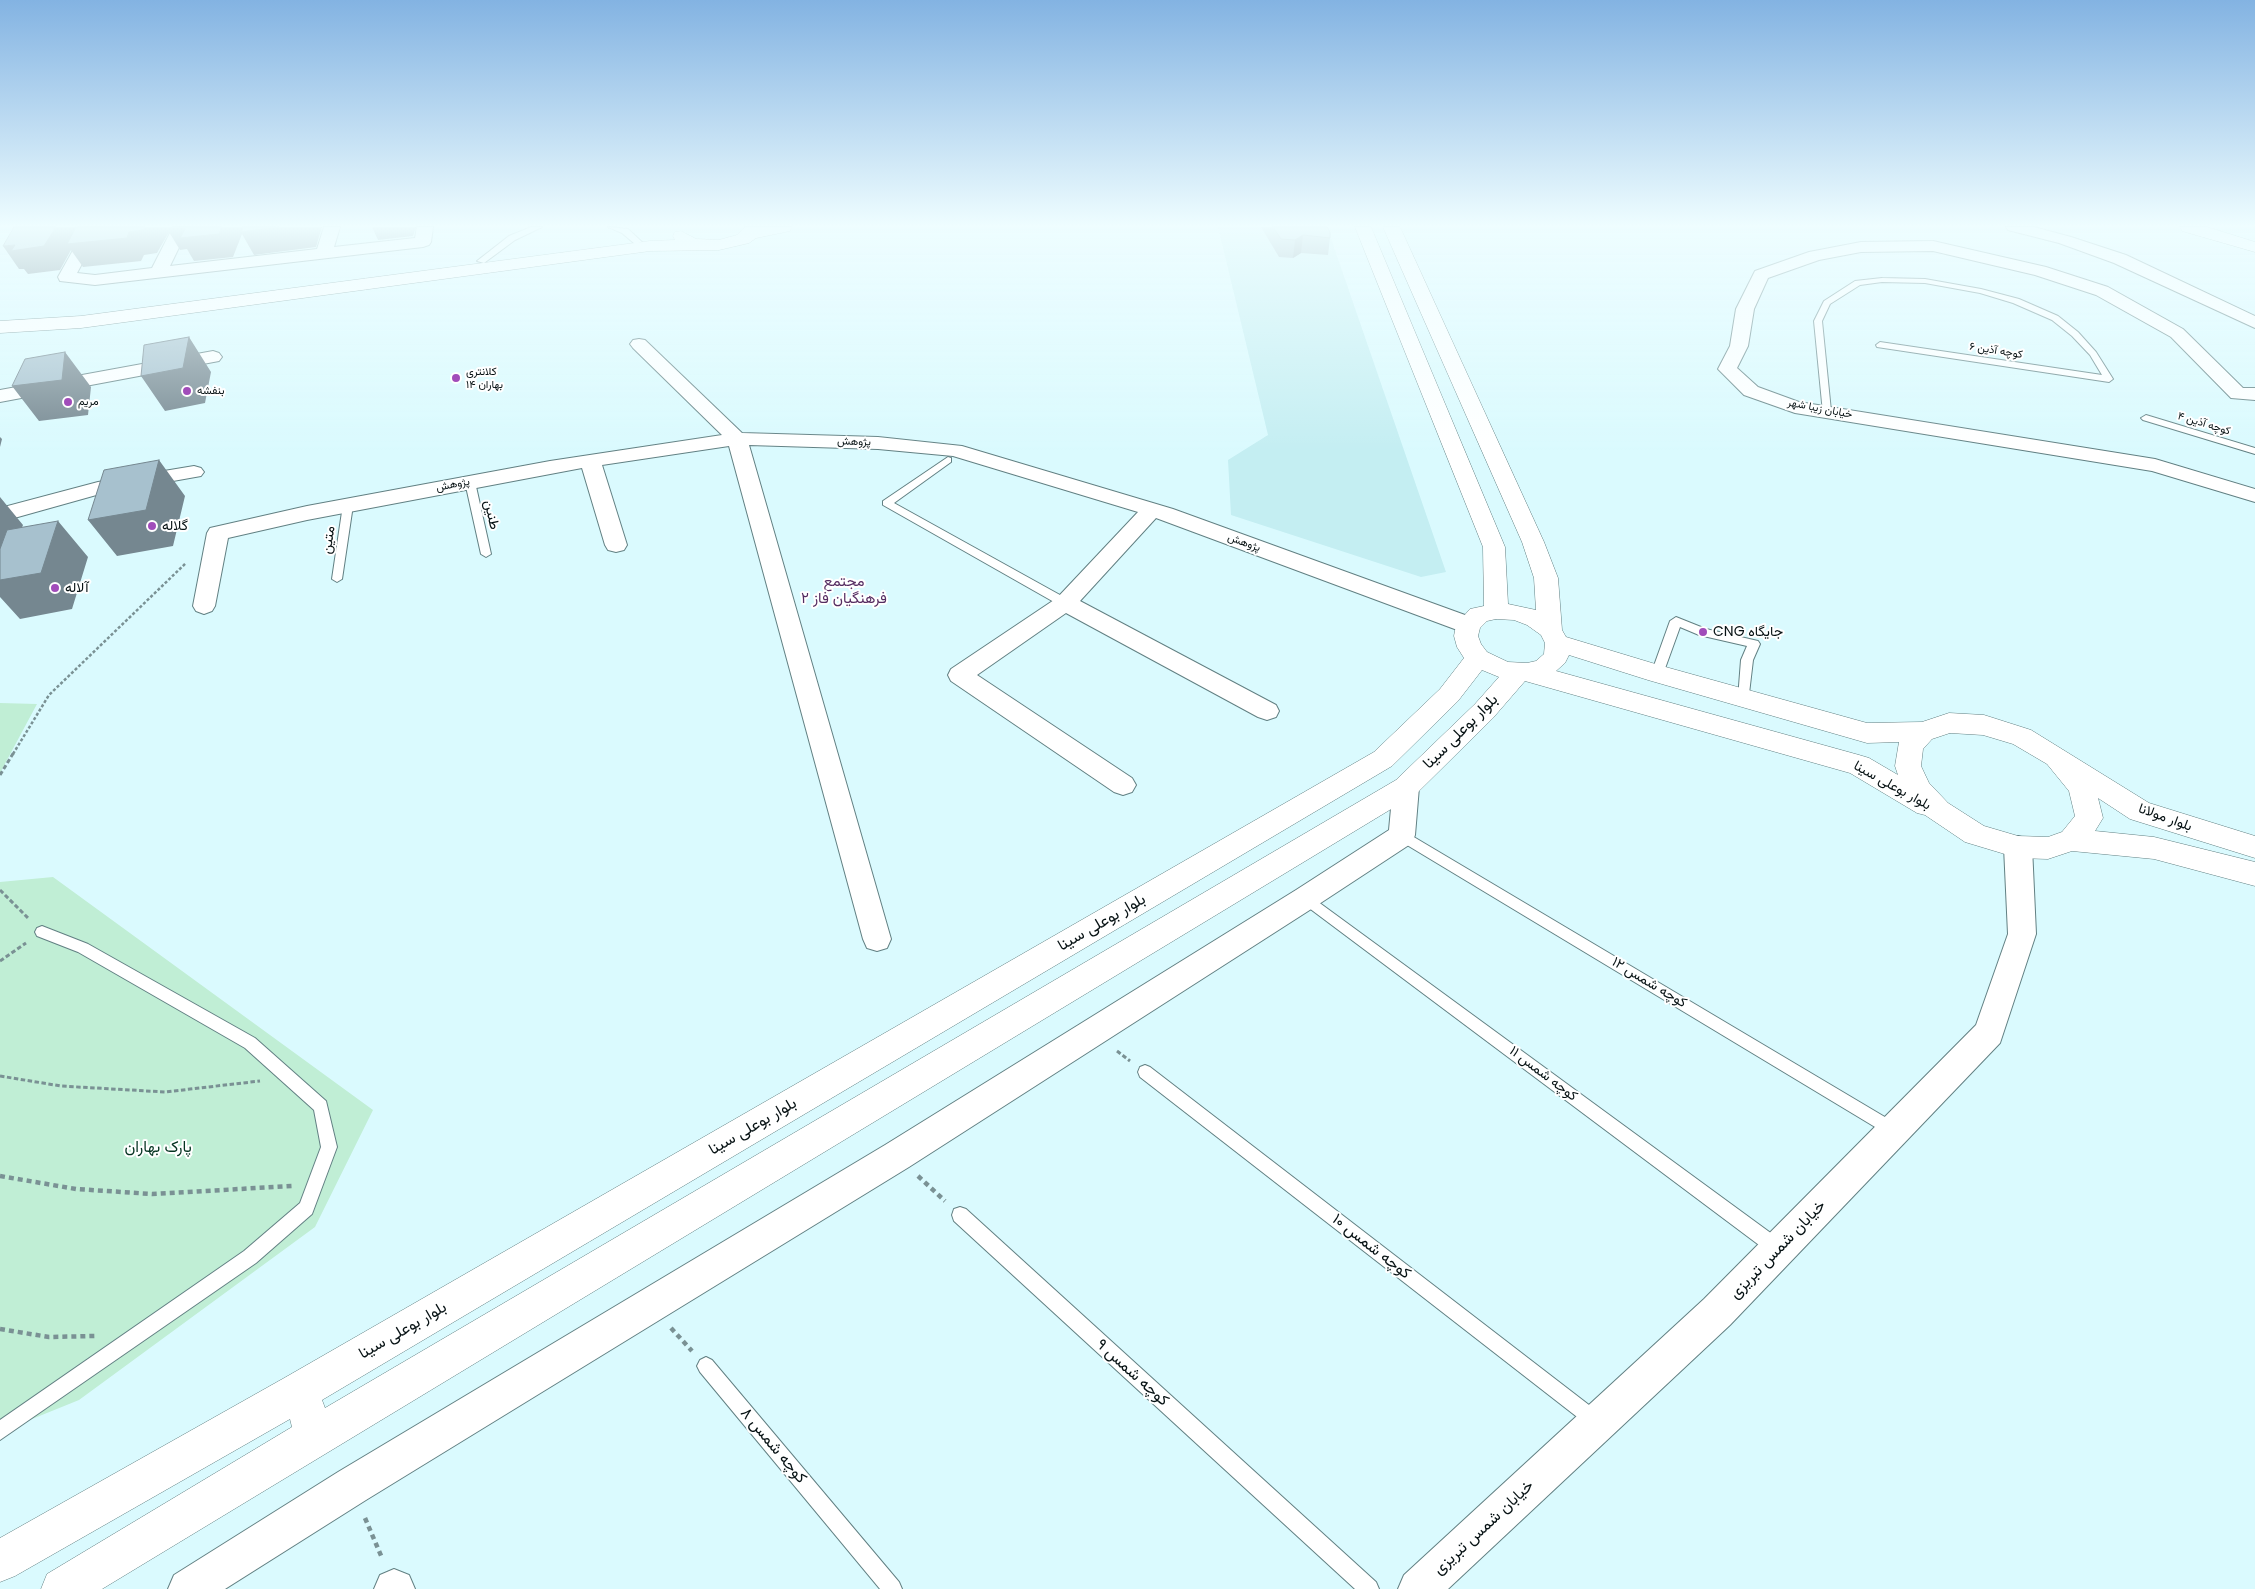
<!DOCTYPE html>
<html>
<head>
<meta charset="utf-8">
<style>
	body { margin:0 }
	canvas { display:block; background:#dafafe }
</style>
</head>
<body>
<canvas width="2255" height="1589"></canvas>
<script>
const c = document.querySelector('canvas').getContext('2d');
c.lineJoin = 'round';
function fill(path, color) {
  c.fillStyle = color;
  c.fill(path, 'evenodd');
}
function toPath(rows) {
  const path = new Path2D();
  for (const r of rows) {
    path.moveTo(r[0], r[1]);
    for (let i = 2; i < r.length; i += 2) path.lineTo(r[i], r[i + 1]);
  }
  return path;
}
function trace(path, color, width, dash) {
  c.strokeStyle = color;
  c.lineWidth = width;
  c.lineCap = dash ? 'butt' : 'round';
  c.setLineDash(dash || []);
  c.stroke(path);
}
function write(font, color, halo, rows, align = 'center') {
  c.font = font + ' Poppins,Vazirmatn,sans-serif';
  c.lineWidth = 4;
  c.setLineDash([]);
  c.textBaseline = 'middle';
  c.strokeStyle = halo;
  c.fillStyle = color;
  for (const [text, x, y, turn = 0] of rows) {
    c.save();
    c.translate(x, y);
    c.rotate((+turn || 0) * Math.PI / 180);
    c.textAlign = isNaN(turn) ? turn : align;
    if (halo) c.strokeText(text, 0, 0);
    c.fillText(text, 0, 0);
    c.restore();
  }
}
const built = toPath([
	[1218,227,1327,227,1446,572,1421,577,1231,515,1228,460,1268,435]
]);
const green = toPath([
	[0,703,37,704,0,773],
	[53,877,373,1110,315,1227,79,1400,0,1432,0,882]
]);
const pathFar2 = toPath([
	[13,754,49,695,186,563]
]);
const pathFar1 = toPath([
	[0,775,14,752],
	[0,890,28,918],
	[0,961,26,943],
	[1117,1051,1130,1061],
	[0,1076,61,1086,165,1092,260,1081]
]);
const path = toPath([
	[0,1176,76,1189,152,1194,292,1186],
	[918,1176,945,1201],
	[671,1328,692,1351],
	[0,1329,49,1337,95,1336],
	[365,1518,382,1558]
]);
const lane = toPath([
	[531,227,542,227,515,240,484,263,477,261,509,236,531,227],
	[608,227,628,229,642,242,635,244,622,233,608,227],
	[1882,278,1925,279,1981,289,2019,299,2058,316,2078,332,2096,352,2113,379,2109,382,1877,347,1876,345,1880,342,2102,375,2090,355,2072,336,2052,320,2013,303,1980,293,1925,283,1882,282,1860,285,1830,304,1822,321,1831,411,1829,413,1823,413,1814,321,1824,301,1855,281,1882,278],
	[2146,415,2255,448,2255,454,2143,420,2141,418,2146,415],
	[948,457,951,458,951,462,894,503,1069,600,1070,603,1069,606,1061,606,883,505,883,501,948,457],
	[470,479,475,482,491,554,486,557,481,554,465,482,470,479],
	[348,502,353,505,342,579,337,582,332,579,343,505,348,502],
	[1676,617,1706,629,1758,641,1760,644,1753,660,1748,702,1744,703,1738,699,1741,660,1747,646,1699,635,1680,627,1663,674,1661,677,1653,677,1651,674,1670,621,1676,617],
	[1402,830,1900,1126,1903,1131,1900,1136,1895,1138,1890,1136,1397,839,1396,835,1397,831,1402,830],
	[1306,893,1783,1242,1785,1248,1783,1254,1777,1256,1771,1254,1301,902,1299,898,1301,894,1306,893],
	[42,926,88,944,255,1038,326,1101,337,1147,312,1214,256,1263,0,1440,0,1420,244,1251,300,1203,321,1147,314,1110,245,1048,78,952,37,936,35,932,37,928,42,926],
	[1145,1065,1150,1067,1602,1415,1605,1421,1602,1427,1596,1430,1590,1427,1140,1077,1138,1072,1140,1067,1145,1065],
	[960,1207,966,1209,1376,1582,1379,1589,1355,1589,954,1221,952,1215,954,1209,960,1207],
	[706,1357,712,1360,899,1582,902,1589,880,1589,700,1372,697,1366,700,1360,706,1357]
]);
const street = toPath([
	[86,227,102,227,77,273,95,275,152,268,173,227,189,227,170,266,317,249,324,227,340,227,334,247,415,238,417,227,433,227,431,242,429,245,423,247,95,285,60,281,58,277,86,227],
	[2006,227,2034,227,2071,237,2126,255,2255,316,2255,328,2114,263,2059,243,2008,230,2006,227],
	[1933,241,2046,267,2108,287,2183,329,2243,388,2255,388,2255,400,2231,398,2171,337,2096,295,2035,275,1933,251,1861,252,1819,260,1768,278,1754,309,1748,346,1737,368,1758,387,1799,402,2155,459,2255,489,2255,502,2152,471,1795,413,1744,395,1718,369,1730,346,1736,309,1755,271,1809,252,1861,242,1933,241],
	[639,339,645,340,742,433,878,437,962,446,1173,509,1476,619,1480,625,1476,631,1468,633,1460,631,1156,518,1080,601,1276,705,1279,711,1276,717,1267,720,1258,717,1066,613,977,675,1132,778,1136,785,1132,792,1123,795,1114,792,951,681,948,675,951,669,1057,598,1138,512,953,456,878,449,749,445,891,939,887,948,877,951,867,948,863,939,729,446,602,465,627,545,624,550,616,552,608,550,605,545,582,468,307,520,228,538,215,606,212,611,204,614,196,611,193,606,207,533,210,528,307,506,550,461,722,435,633,348,630,344,633,340,639,339],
	[213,351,219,353,222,357,219,361,0,402,0,390,213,351],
	[194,466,201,468,204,472,201,476,100,494,0,522,0,508,98,482,194,466],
	[1406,777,1415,780,1419,787,1415,835,1412,843,1316,906,909,1167,366,1500,225,1589,168,1589,174,1575,338,1472,885,1145,1296,890,1389,830,1393,787,1397,780,1406,777],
	[2018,836,2028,839,2032,847,2036,934,2000,1043,1730,1325,1448,1589,1398,1589,1404,1575,1704,1299,1976,1025,2008,934,2004,847,2008,839,2018,836],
	[394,1569,409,1575,415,1589,374,1589,380,1575,394,1569]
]);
const secondary = toPath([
	[745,227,792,227,790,231,756,238,749,243,719,250,650,251,81,328,0,333,0,321,81,316,650,241,675,240,673,236,675,232,681,231,696,239,719,240,737,235,745,227],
	[1355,227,1371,227,1505,547,1508,604,1536,610,1534,578,1522,542,1383,227,1400,227,1544,542,1558,578,1562,630,1566,637,1662,666,1867,723,1922,722,1949,713,1984,715,2031,730,2149,803,2255,836,2255,858,2130,819,2098,798,2103,818,2095,831,2154,837,2255,862,2255,886,2154,859,2072,851,2048,859,2018,858,1965,842,1925,815,1917,813,1850,773,1525,681,1493,718,1416,794,102,1589,41,1589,47,1574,292,1427,290,1419,15,1576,0,1582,0,1538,286,1377,1374,752,1440,689,1464,658,1457,647,1454,636,1456,625,1470,609,1484,606,1483,547,1355,227],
	[1496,619,1514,620,1527,625,1541,635,1545,643,1544,654,1536,661,1527,663,1508,662,1487,652,1481,644,1478,636,1480,628,1487,621,1496,619],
	[1569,655,1648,680,1867,743,1899,742,1895,766,1898,775,1869,758,1859,755,1556,671,1565,663,1569,655],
	[1482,670,1499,677,1475,704,1396,780,325,1408,322,1400,1392,766,1458,701,1482,670],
	[1950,733,1983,735,2013,744,2047,764,2069,791,2075,816,2062,832,2048,837,2018,836,1984,826,1948,803,1929,783,1921,766,1923,749,1932,739,1950,733],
	[2180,227,2207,227,2255,242,2255,252,2182,231,2180,227]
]);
const wall = toPath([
	[1261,227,1327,227,1330,238,1328,255,1301,253,1293,258,1279,257]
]);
const shadedWall = toPath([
	[56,227,85,227,129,232,145,227,322,227,316,247,254,255,242,234,233,257,194,261,187,249,180,250,169,232,157,253,144,255,141,261,83,267,71,250,60,270,28,274,24,269,19,269,3,246,15,245],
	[372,227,416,227,413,236,378,240],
	[1303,235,1301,253,1293,258,1295,240],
	[189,337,211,372,205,403,165,411,141,376],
	[65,352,91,387,88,415,39,421,12,386],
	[0,437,2,439,0,447],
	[159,460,185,496,173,546,117,556,88,520],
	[0,497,23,525,4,574,0,575],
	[58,521,88,557,72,609,20,619,0,597,0,580]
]);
const building = toPath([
	[14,227,56,227,44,246,11,251,15,245,3,246,14,227],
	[76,227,145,227,143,230,129,232,127,238,67,244,76,227],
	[186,227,222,227,219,234,180,238,186,227],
	[243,227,279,227,241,232,243,227],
	[1273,227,1327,227,1330,232,1330,238,1303,235,1295,240,1281,239,1273,227],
	[189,337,183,368,141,376,144,345,189,337],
	[65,352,62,380,12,386,25,359,65,352],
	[159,460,146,510,88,520,104,470,159,460],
	[58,521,41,573,0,580,0,549,7,530,58,521]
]);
const markers = [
	[456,378,5,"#a14cba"],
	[187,391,5,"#a14cba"],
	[68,402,5,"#a14cba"],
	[152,526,5,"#a14cba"],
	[55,588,5,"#a14cba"],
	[1703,632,5,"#a14cba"]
];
const farStreetnames = [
	["کوچه آذین ۶",1996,351,9],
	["خیابان زیبا شهر",1820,409,11],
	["کوچه آذین ۴",2204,424,17],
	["پژوهش",854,442,2],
	["پژوهش",453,485,-11],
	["پژوهش",1244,543,20]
];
const farPoinames = [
	["کلانتری",466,372],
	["۱۴ بهاران",466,385],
	["بنفشه",197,391],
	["مریم",78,402]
];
const streetNames = [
	["طنین",491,515,78],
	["متین",329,540,-82],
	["بلوار بوعلی سینا",1892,786,29],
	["بلوار مولانا",2165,818,20],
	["کوچه شمس ۱۲",1649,983,31],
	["کوچه شمس ۱۱",1543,1074,37]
];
const poiNames = [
	["گلاله",162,526],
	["آلاله",65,588],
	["CNG جایگاه",1713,632]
];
const neighbourhoodNames = [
	["مجتمع",844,582],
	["فرهنگیان فاز ۲",844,599]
];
const nearStreetnames = [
	["بلوار بوعلی سینا",1461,732,-45],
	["بلوار بوعلی سینا",1102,923,-30],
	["بلوار بوعلی سینا",753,1127,-30],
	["کوچه شمس ۱۰",1371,1247,38],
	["خیابان شمس تبریزی",1778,1250,-46],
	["بلوار بوعلی سینا",403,1331,-30],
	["کوچه شمس ۹",1132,1373,42],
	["کوچه شمس ۸",773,1446,50],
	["خیابان شمس تبریزی",1484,1528,-43]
];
const nearParknames = [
	["پارک بهاران",158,1148]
];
fill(built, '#c4eef2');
fill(green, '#c0eed5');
trace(lane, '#628083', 2);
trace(street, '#628083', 2);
trace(secondary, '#628083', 1);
trace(pathFar2, '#7a9194', 2.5, [3, 2]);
trace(pathFar1, '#7a9194', 3, [4.5, 2.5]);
trace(path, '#7a9194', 4.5, [5, 4]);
fill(lane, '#fff');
fill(street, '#fff');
fill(secondary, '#fff');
fill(wall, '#90a6b1');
fill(shadedWall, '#758790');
fill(building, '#a7c1ce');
trace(building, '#758790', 1);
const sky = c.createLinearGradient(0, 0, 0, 450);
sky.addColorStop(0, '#83b3e2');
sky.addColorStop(0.5, '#eefdff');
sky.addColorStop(1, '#eefdff00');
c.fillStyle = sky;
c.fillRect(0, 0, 2255, 450);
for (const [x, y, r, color] of markers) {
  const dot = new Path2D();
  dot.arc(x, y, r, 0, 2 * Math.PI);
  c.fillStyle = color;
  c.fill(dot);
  trace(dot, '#fff', 2);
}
write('11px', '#061113', '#fff', farStreetnames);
write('11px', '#061113', '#fff', farPoinames, 'left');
write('14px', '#061113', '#fff', streetNames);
write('14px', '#061113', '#fff', poiNames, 'left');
write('15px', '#552c61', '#fff', neighbourhoodNames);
write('16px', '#061113', '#fff', nearStreetnames);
write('16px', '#043320', '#fff', nearParknames);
</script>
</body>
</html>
